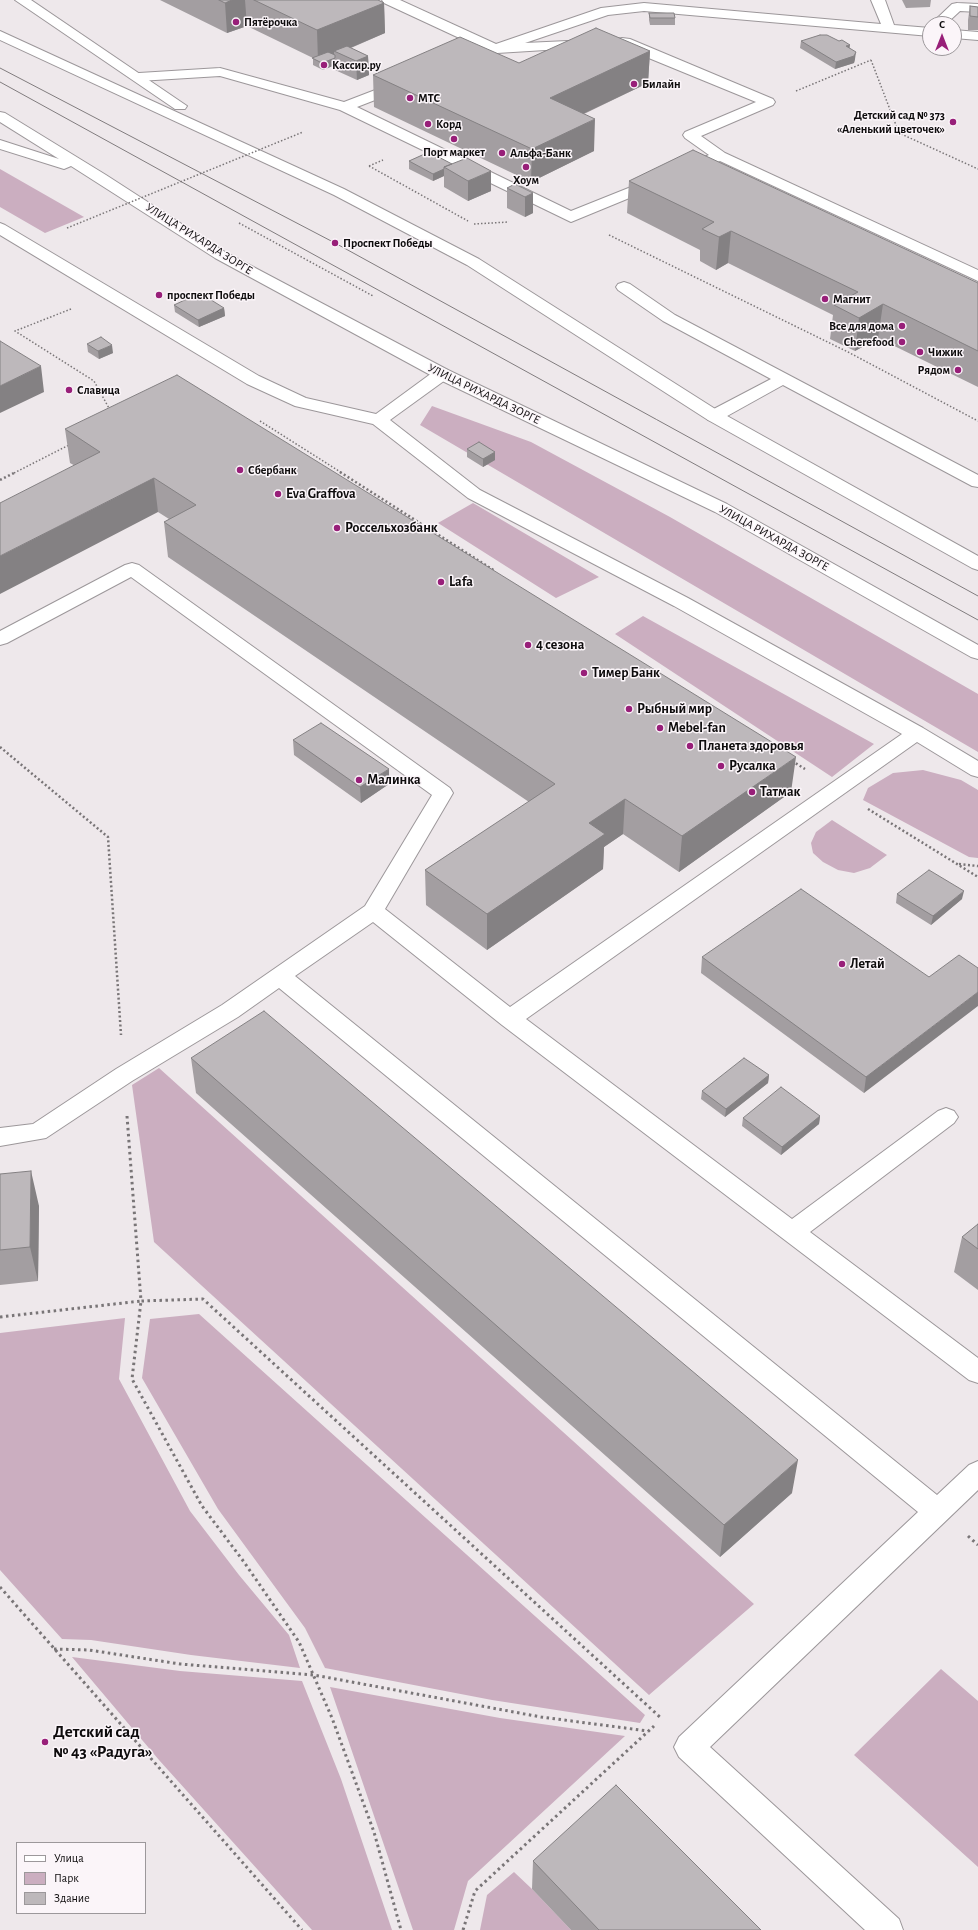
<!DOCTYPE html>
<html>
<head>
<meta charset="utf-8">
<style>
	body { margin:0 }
	#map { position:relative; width:978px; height:1930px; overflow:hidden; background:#eee8eb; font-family:"Alegreya Sans",sans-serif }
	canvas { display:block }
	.legend { position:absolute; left:16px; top:1842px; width:130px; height:72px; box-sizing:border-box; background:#fbf5f9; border:1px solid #9c989b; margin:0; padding:5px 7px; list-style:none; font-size:12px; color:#0e0c0d }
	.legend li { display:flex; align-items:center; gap:8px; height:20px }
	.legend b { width:20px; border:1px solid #9c989b }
	.north { position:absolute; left:922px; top:16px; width:40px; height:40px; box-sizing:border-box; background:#fbf5f9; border:1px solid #9c989b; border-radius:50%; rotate:0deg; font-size:11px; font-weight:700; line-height:16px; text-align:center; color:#0e0c0d }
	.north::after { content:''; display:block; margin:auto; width:14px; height:18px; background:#981f79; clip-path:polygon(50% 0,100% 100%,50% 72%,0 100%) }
</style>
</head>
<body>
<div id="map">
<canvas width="978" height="1930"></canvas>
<ul class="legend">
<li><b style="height:5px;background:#fff"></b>Улица</li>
<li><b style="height:11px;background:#cbaec0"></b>Парк</li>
<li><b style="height:11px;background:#bdb8bb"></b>Здание</li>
</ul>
<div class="north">С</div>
</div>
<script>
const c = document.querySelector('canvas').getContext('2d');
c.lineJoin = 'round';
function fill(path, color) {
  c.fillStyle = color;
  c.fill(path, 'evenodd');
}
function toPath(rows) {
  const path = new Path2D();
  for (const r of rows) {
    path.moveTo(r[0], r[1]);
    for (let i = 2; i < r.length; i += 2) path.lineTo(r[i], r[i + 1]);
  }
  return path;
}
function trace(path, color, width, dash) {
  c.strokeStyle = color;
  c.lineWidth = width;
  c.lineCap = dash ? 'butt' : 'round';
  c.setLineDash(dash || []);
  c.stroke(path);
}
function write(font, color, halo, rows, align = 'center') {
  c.font = font + ' "Alegreya Sans",sans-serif';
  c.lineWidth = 3;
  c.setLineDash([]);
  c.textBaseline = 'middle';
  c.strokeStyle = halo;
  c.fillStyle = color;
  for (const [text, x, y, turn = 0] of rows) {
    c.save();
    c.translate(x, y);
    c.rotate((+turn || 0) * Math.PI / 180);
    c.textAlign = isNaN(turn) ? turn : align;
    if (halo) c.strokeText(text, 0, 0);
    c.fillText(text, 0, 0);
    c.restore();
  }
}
const green = toPath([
	[0,169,84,217,45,233,0,207],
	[432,406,531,442,670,517,978,694,978,752,420,425],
	[473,503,599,577,556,598,438,523],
	[643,616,874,744,832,777,615,634],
	[923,770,961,780,978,790,978,858,969,857,863,800,868,788,893,773],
	[832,820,887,855,870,868,854,873,838,870,823,862,813,853,811,843,816,832],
	[159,1068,754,1604,649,1695,154,1242,132,1085],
	[199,1314,645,1715,640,1723,492,1700,325,1668,305,1628,218,1509,142,1378,150,1319],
	[125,1318,119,1379,190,1511,239,1575,289,1635,300,1668,191,1655,91,1640,62,1639,0,1570,0,1333],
	[72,1657,180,1671,302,1681,341,1779,392,1930,312,1930,159,1760],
	[941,1669,978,1701,978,1867,854,1755],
	[330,1687,500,1718,625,1736,468,1881,454,1930,413,1930],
	[514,1872,532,1889,571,1930,480,1930,487,1895]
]);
const pathFar2 = toPath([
	[871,60,899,133,978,169],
	[796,91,871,60],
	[369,166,468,221],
	[369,166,383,160],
	[239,223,373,296],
	[474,224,509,222],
	[609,235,848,352,978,421],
	[71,309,15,331,94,381,110,410],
	[260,421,342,473],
	[14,473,69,445]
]);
const pathFar1 = toPath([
	[340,472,495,571],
	[0,480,16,472],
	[0,747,108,837,121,1035],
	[792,761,805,769],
	[868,809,978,877],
	[959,864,978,866]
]);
const path = toPath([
	[127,1116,141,1301,203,1299,661,1718],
	[0,1317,141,1301,132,1379,202,1506,244,1562,299,1642,332,1718,374,1832,401,1930],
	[968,1536,978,1545],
	[0,1587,302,1930],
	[54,1649,89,1650,180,1664,314,1675,541,1717,648,1731],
	[463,1930,475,1891,654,1726]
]);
const minor = toPath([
	[382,0,400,0,496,44,601,8,644,3,881,24,871,0,885,0,894,25,930,28,930,36,644,11,608,15,525,43,589,40,594,41,596,44,594,47,497,53,463,64,458,63,456,60,458,57,483,49,384,3,382,0],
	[957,3,978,4,978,12,960,11,946,24,931,24,952,4,957,3],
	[954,30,978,32,978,40,954,38,954,30],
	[622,38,630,39,773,99,775,102,773,105,701,136,725,153,978,270,978,281,720,161,691,173,681,173,679,170,681,167,709,155,685,138,683,135,685,132,756,102,617,45,615,42,617,39,622,38],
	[220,68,344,102,396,82,406,82,408,85,406,88,357,107,571,211,651,179,661,179,663,182,661,185,571,222,340,110,220,76,139,81,134,80,132,77,134,74,139,73,220,68],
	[0,223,5,225,259,376,306,398,376,414,436,370,442,369,448,370,450,374,448,378,390,420,480,490,688,598,923,728,978,761,978,777,971,775,917,742,526,1019,792,1219,938,1111,946,1108,954,1111,958,1117,954,1123,810,1232,978,1358,978,1383,969,1380,502,1025,373,922,295,976,937,1495,969,1465,978,1461,978,1490,710,1747,899,1919,903,1930,865,1930,679,1757,674,1747,679,1737,918,1512,279,988,238,1017,132,1081,46,1138,0,1146,0,1128,33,1124,116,1069,222,1005,365,906,432,795,131,577,7,643,0,645,0,631,125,565,132,563,139,565,450,788,453,793,385,909,510,1007,902,734,674,606,468,498,373,424,295,406,247,384,0,235,0,223],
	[624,282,630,284,675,315,978,475,978,487,972,486,783,385,720,420,714,421,708,420,706,416,708,412,771,379,663,321,618,290,616,287,618,284,624,282]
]);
const major = toPath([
	[15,0,31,0,187,106,185,109,175,109,15,0],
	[0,31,344,189,479,259,720,412,978,556,978,570,972,568,708,420,467,265,334,195,0,40,0,31],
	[0,112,5,113,106,175,225,252,448,370,727,504,978,645,978,659,971,657,715,512,436,378,215,258,71,166,64,169,0,149,0,140,59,159,0,122,0,112]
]);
const tram = toPath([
	[0,68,335,243,978,596],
	[0,82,978,620]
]);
const pathBridge = toPath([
	[67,228,303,132]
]);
const wall = toPath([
	[160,0,378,0,384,3,385,33,351,48,368,56,369,75,357,80,335,70,335,65,323,70,313,65,313,58,247,26,227,33],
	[902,0,931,0,930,7,906,8],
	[970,6,978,7,978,30,968,30,968,20],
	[649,13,675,18,675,25,650,25,649,20],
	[801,41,850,48,855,59,854,63,835,69,800,48],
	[650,51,648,83,584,114,594,151,531,182,374,107,373,75,519,63],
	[429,152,491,191,468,201,444,187,444,176,433,181,409,169,409,161],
	[629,181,978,283,978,387,878,338,855,351,830,339,833,315,728,263,716,270,700,261,700,250,627,213],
	[507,188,533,193,533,213,525,217,507,208],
	[174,305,224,308,225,316,199,327,175,312],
	[87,344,113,353,99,359,88,352],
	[65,429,791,792,679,872,623,834,604,847,603,869,487,950,426,905,425,870,529,802,168,557,164,522,169,519,158,512,70,463],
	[467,449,495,460,483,467,467,457],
	[293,740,389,784,361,803,294,755],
	[897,894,962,899,931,925,896,903],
	[702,957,929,977,864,1093,701,973],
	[191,1058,792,1493,720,1557,196,1093],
	[769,1075,768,1083,725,1117,701,1099,702,1091],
	[820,1116,819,1124,781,1155,742,1126,743,1118],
	[0,1174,39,1206,38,1281,0,1285],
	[978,1224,978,1290,954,1272,962,1237],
	[533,1861,761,1930,571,1930,532,1889]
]);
const shadedWall = toPath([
	[232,0,245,0,247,26,227,33,225,3],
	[384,3,385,33,338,53,334,51,334,54,318,61,317,30],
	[850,45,849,52,846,46],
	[650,51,648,83,549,130,550,98],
	[856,52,855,59,854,63,835,69,836,62],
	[368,56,369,75,357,80,356,61],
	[335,58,335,65,323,70,322,63],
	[595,119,594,151,531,182,532,149],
	[444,169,444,176,433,181,433,174],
	[491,171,491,191,468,201,468,181],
	[533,193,533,213,525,217,525,197],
	[731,231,728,263,716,270,719,237],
	[883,304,878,338,855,351,859,318],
	[224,308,225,316,199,327,198,320],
	[112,345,113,353,99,359,98,351],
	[41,366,44,392,0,413,0,386],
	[495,452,495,460,483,467,483,459],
	[154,478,158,512,0,594,0,556],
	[796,757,791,792,679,872,682,836],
	[389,769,389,784,361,803,360,787],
	[625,799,623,834,604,847,603,869,487,950,487,914,589,823],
	[964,891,962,899,931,925,933,916],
	[978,992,978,1006,864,1093,866,1077],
	[769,1075,768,1083,725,1117,726,1109],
	[820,1116,819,1124,781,1155,782,1147],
	[31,1171,39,1206,38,1281,30,1247],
	[798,1460,792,1493,720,1557,724,1525]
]);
const building = toPath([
	[219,0,232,0,225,3,219,0],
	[254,0,378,0,384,3,317,30,254,0],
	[970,6,978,7,978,17,970,16,970,6],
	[649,13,674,13,675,18,650,18,649,13],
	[596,28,650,51,550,98,595,119,532,149,373,75,460,37,519,63,596,28],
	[820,35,827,35,839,41,842,40,850,45,846,46,856,52,854,56,836,62,801,41,820,35],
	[347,46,368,56,356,61,334,51,347,46],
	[328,52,335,55,335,58,322,63,312,58,328,52],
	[693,150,978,283,978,351,883,304,859,318,834,305,858,292,731,231,719,237,702,229,714,222,629,181,693,150],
	[429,152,452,164,444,167,444,169,433,174,409,161,429,152],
	[467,158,491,171,468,181,444,167,467,158],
	[515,184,533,193,525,197,507,188,515,184],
	[200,293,224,308,198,320,174,305,200,293],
	[101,337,112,345,98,351,87,344,101,337],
	[0,341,41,366,0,386,0,341],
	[177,375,796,757,682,836,625,799,589,823,605,834,487,914,425,870,555,784,164,522,196,505,154,478,0,556,0,503,100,452,65,429,177,375],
	[479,442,495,452,483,459,467,449,479,442],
	[321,723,389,769,360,787,293,740,321,723],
	[929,870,964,891,933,916,897,894,929,870],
	[801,889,929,977,959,955,978,968,978,992,866,1077,702,957,801,889],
	[264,1011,798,1460,724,1525,191,1058,264,1011],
	[744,1058,769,1075,726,1109,702,1091,744,1058],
	[781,1087,820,1116,782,1147,743,1118,781,1087],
	[31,1171,30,1247,0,1250,0,1174,31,1171],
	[978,1224,978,1249,962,1237,978,1224],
	[616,1785,761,1930,599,1930,533,1861,616,1785]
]);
const markers = [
	[236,22,4,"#981f79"],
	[324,65,4,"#981f79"],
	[634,84,4,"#981f79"],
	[410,98,4,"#981f79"],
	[953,122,4,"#981f79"],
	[428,124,4,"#981f79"],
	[454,139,4,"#981f79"],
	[502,153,4,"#981f79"],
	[526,167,4,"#981f79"],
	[335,243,4,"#981f79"],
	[159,295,4,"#981f79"],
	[825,299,4,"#981f79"],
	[902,326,4,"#981f79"],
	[902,342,4,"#981f79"],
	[920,352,4,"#981f79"],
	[958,370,4,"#981f79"],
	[69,390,4,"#981f79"],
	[240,470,4,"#981f79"],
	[278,494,4,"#981f79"],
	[337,528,4,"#981f79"],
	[441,582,4,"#981f79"],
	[528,645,4,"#981f79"],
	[584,673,4,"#981f79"],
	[629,709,4,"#981f79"],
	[660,728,4,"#981f79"],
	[690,746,4,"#981f79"],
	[721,766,4,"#981f79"],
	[359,780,4,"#981f79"],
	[752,792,4,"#981f79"],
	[842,964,4,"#981f79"],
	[45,1742,4,"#981f79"]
];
const farPoinames = [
	["Пятёрочка",244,22],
	["Кассир.ру",332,65],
	["Билайн",642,84],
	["МТС",418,98],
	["Детский сад № 373",945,115,"right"],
	["«Аленький цветочек»",945,129,"right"],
	["Корд",436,124],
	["Порт маркет",454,152,"center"],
	["Альфа-Банк",510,153],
	["Хоум",526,180,"center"],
	["Проспект Победы",343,243],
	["проспект Победы",167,295],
	["Магнит",833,299],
	["Все для дома",894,326,"right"],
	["Cherefood",894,342,"right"],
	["Чижик",928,352],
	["Рядом",950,370,"right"],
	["Славица",77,390],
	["Сбербанк",248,470]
];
const farStreetnames = [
	["УЛИЦА РИХАРДА ЗОРГЕ",199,239,32],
	["УЛИЦА РИХАРДА ЗОРГЕ",484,394,26],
	["УЛИЦА РИХАРДА ЗОРГЕ",774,538,29]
];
const poiNames = [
	["Eva Graffova",286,494],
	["Россельхозбанк",345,528],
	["Lafa",449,582],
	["4 сезона",536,645],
	["Тимер Банк",592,673],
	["Рыбный мир",637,709],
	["Mebel-fan",668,728],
	["Планета здоровья",698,746],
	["Русалка",729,766],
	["Малинка",367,780],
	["Татмак",760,792],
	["Летай",850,964]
];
const nearPoinames = [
	["Детский сад",53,1732],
	["№ 43 «Радуга»",53,1752]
];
fill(green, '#cbaec0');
trace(minor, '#9c979a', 2);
trace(major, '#9c979a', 2);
trace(pathFar2, '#797577', 1.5, [1.5, 2]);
trace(pathFar1, '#797577', 2.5, [2, 2.5]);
trace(path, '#797577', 3, [2.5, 3.5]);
fill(minor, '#fff');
fill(major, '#fff');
trace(tram, '#807c7e', 1);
trace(pathBridge, '#797577', 1.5, [1.5, 2]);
fill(wall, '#a39ea1');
fill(shadedWall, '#848183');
fill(building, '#bdb8bb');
trace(building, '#848183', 1);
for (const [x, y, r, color] of markers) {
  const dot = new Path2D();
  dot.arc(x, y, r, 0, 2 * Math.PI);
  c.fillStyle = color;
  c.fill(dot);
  trace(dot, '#fbf5f9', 1.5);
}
write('bold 12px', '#0e0c0d', '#fbf5f9', farPoinames, 'left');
write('12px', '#0e0c0d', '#fbf5f9', farStreetnames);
write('bold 14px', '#0e0c0d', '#fbf5f9', poiNames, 'left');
write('bold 17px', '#0e0c0d', '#fbf5f9', nearPoinames, 'left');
</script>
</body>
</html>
